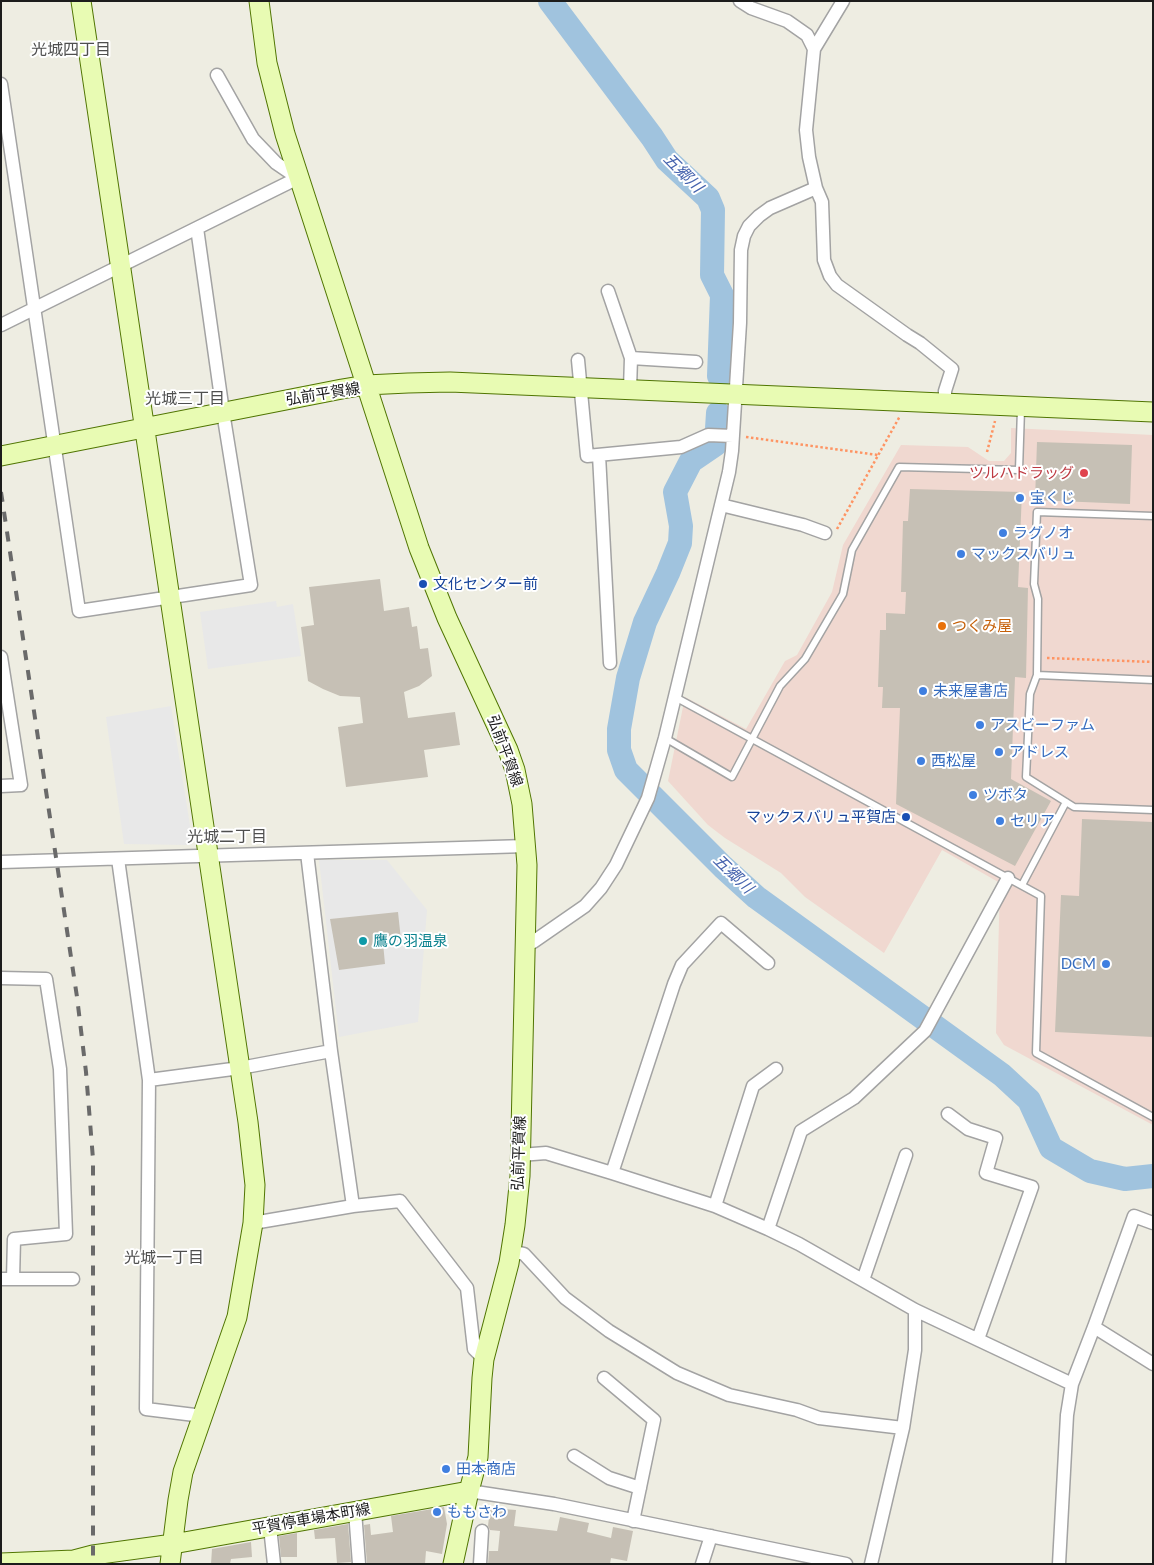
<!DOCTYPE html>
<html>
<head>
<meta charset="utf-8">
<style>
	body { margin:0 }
	#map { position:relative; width:1154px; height:1565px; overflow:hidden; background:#eeede2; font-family:Lato,sans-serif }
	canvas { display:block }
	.frame { position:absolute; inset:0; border:2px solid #1c1c1c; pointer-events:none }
</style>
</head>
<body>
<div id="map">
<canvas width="1154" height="1565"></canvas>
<div class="frame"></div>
</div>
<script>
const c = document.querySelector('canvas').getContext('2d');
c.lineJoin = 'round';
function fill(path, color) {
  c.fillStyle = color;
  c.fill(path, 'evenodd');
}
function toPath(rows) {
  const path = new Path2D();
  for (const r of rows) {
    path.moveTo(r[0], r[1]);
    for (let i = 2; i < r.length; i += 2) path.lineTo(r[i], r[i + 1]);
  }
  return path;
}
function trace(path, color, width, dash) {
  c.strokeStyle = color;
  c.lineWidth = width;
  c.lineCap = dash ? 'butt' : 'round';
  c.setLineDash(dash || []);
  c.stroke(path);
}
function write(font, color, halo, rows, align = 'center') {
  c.font = font + ' Lato,"Noto Sans JP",sans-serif';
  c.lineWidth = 4;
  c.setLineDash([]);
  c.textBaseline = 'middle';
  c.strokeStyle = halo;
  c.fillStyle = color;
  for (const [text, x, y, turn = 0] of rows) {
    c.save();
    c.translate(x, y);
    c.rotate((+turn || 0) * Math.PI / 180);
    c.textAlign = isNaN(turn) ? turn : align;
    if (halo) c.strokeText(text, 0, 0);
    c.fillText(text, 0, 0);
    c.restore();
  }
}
const commercial = toPath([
	[1011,428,1153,435,1153,1125,1004,1045,996,1033,1000,883,942,850,884,953,805,897,781,873,725,838,708,825,668,781,685,697,746,729,785,661,797,655,832,592,843,545,901,445,968,447,989,461,1004,461,1011,453]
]);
const parking = toPath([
	[276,601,277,607,293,604,301,656,208,669,200,612],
	[171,706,192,838,187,845,124,844,106,717],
	[319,860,387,860,427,910,418,1022,339,1037]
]);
const river = toPath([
	[550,1,652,137,667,160,708,198,713,210,712,275,722,295,719,376],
	[718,413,716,444,691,461,675,492,681,526,680,543,668,573,645,622,628,678,619,729,619,750,626,770,723,867,756,897,1002,1075,1029,1100,1051,1148,1090,1171,1125,1179,1153,1176]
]);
const building = toPath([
	[1037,442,1132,445,1130,504,1035,500],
	[910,489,1022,492,1018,587,1028,588,1026,678,1015,677,1011,779,1051,801,1015,866,896,804,900,708,882,708,883,687,878,687,880,630,886,630,886,613,905,614,906,592,901,592,903,521,908,521],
	[380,579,384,611,409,607,412,627,417,626,420,649,428,648,432,676,419,686,404,692,408,718,455,712,460,745,424,750,428,777,346,787,338,727,363,723,360,697,340,696,323,689,308,681,301,627,314,625,309,587],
	[1082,819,1153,822,1153,1037,1055,1032,1061,895,1079,896],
	[398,912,401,940,383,943,385,964,339,970,330,919],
	[444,1507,447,1524,442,1554,426,1551,425,1564,367,1564,364,1525,370,1524,371,1535,393,1532,391,1516],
	[490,1508,516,1510,514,1526,557,1531,560,1517,589,1523,587,1532,611,1538,613,1527,633,1531,627,1561,611,1558,610,1564,488,1564,489,1551,498,1551,500,1531,490,1530,488,1526],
	[348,1524,351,1562,337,1563,335,1538,315,1539,314,1530],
	[297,1533,297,1557,281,1557,279,1536],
	[251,1542,252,1557,231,1559,230,1564,211,1564,212,1549]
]);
const path = toPath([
	[746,437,878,455],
	[987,452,995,421],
	[837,529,900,416],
	[1047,658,1153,662]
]);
const lane = toPath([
	[1153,516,1037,512,1034,584,1038,599,1037,675,1030,694,1026,777,1074,807,1153,810],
	[1037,675,1153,680],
	[675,697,1041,896,1036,1053,1153,1117],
	[665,738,732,777,780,686,805,659,843,594,852,550,899,467,1019,470,1021,409],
	[1022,885,1066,802]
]);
const street = toPath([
	[740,1,751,8,787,21,807,35,814,49],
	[843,1,814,49,806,130,809,157,816,188,822,202,824,260,830,276,837,285,907,335,920,343,952,369,945,391,945,403],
	[217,75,253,139,276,163,298,178],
	[1,84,79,611,251,585,223,412,197,228],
	[608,291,631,358,630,389],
	[1,325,298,178],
	[631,358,696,362],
	[578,360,587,456,681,447,708,435,733,436],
	[599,455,610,663],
	[721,505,803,525,825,533],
	[1,657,21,785,1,786],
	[118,859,149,1080,146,1409,203,1416],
	[1,862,526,846],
	[525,943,533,942,585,906,601,888,616,865,648,798,665,738,729,472,732,451,740,323,741,250,744,236,749,226,759,216,770,208,816,188],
	[1,978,46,979,60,1069,66,1234,14,1239,13,1279,1,1279],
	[149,1080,240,1068,331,1051],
	[948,1114,968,1129,996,1138,986,1173,1032,1187,978,1339],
	[520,1155,546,1153,612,1173,715,1206,768,1229,799,1244,915,1310,1072,1384],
	[612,1173,674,984,682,965,721,923,768,963],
	[353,1206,400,1201,467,1288,474,1349,484,1359],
	[715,1206,753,1086,776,1069],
	[253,1223,353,1206,331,1051,307,853],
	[768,1229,801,1131,854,1098,925,1031,1008,878],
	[511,1251,524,1254,565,1298,609,1331,677,1373,729,1395,797,1410,819,1418,903,1428],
	[13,1279,73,1279],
	[863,1280,906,1155],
	[1094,1327,1153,1364],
	[604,1378,654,1420,633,1521],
	[574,1456,609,1478,640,1488],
	[469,1491,554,1504,846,1564],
	[355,1511,359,1564],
	[270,1527,274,1564],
	[480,1564,482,1531],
	[702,1564,711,1536],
	[871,1564,903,1428,915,1350,915,1310],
	[1059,1564,1067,1415,1072,1384,1094,1327,1134,1216,1153,1223]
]);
const secondary = toPath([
	[81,1,248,1122,255,1185,253,1223,237,1317,183,1472,178,1500,170,1564],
	[259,1,267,63,285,134,419,548,447,618,508,750,515,770,522,804,527,865,520,1176,515,1225,509,1263,484,1359,482,1378,478,1457,469,1491,453,1564],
	[1,456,342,389,366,385,408,383,450,382,1153,412],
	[1,1563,74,1560,93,1555,173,1544,469,1491]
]);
const rail = toPath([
	[1,492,77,997,86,1072,93,1159,93,1564]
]);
const markers = [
	[1084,473,5,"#e0444e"],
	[1020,498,5,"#3f7fe0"],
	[1003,533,5,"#3f7fe0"],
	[961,554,5,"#3f7fe0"],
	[423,584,5,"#1a4fb4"],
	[942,626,5,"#e8710a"],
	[923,691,5,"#3f7fe0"],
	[980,725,5,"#3f7fe0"],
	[999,752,5,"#3f7fe0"],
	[921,761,5,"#3f7fe0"],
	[973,795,5,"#3f7fe0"],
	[906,817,5,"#1a4fb4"],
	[1000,821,5,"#3f7fe0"],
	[363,941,5,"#0f9aa8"],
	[1106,964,5,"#3f7fe0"],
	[446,1469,5,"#3f7fe0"],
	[437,1512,5,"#3f7fe0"]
];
const streetNames = [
	["弘前平賀線",323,394,-9],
	["弘前平賀線",505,751,70],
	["弘前平賀線",519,1153,-88],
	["平賀停車場本町線",311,1519,-10]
];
const healthNames = [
	["ツルハドラッグ",1074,473]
];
const shopNames = [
	["宝くじ",1030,498],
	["ラグノオ",1013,533],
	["マックスバリュ",971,554],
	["未来屋書店",933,691],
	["アスビーファム",990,725],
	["アドレス",1009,752],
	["西松屋",931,761],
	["ツボタ",983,795],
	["セリア",1010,821],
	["DCM",1096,964,"right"],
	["田本商店",456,1469],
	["ももさわ",447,1512]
];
const transitNames = [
	["文化センター前",433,584],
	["マックスバリュ平賀店",896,817,"right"]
];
const foodNames = [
	["つくみ屋",952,626]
];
const cultureNames = [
	["鷹の羽温泉",373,941]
];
const neighbourhoodNames = [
	["光城四丁目",71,50],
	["光城三丁目",185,399],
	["光城二丁目",227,837],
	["光城一丁目",164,1258]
];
const waterNames = [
	["五郷川",683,173,45],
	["五郷川",733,874,44]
];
fill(commercial, '#f0d8d0');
fill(parking, '#e8e8e8');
trace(river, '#a0c3de', 24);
fill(building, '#c6c0b5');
trace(lane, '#a3a3a3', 9);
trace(street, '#a3a3a3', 15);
trace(secondary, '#507502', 21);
trace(path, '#fe9463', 2.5, [2.5, 2.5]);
trace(lane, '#fff', 6);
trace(street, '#fff', 12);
trace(secondary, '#e8fbb3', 19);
trace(rail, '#6a6a6a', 4, [10, 10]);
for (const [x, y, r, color] of markers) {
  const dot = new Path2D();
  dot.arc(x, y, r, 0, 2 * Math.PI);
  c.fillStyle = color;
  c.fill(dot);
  trace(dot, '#fff', 2);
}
write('15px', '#1c1c1c', '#fff', streetNames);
write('15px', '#be3a42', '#fff', healthNames, 'right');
write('15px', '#366cbe', '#fff', shopNames, 'left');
write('15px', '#164399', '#fff', transitNames, 'left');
write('15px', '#c56008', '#fff', foodNames, 'left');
write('15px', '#0d838f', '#fff', cultureNames, 'left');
write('16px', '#4f4f4f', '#fff', neighbourhoodNames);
write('italic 16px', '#4764ae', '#fff', waterNames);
</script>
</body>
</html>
